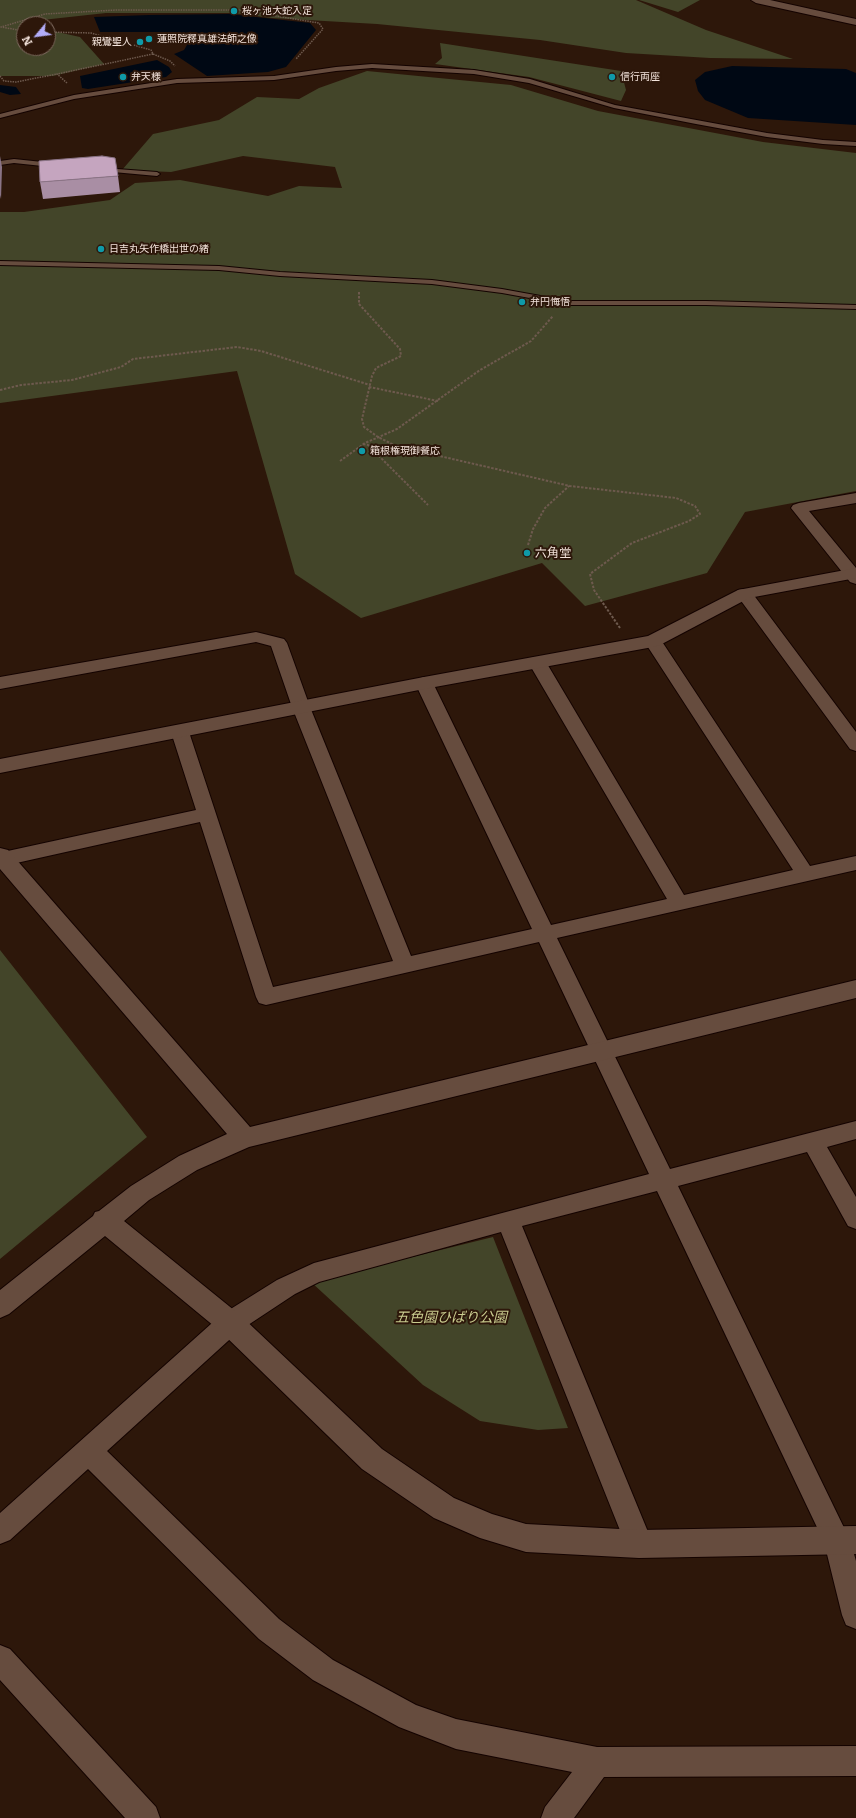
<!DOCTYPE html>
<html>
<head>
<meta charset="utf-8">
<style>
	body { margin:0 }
	#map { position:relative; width:856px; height:1818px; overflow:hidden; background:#2d170a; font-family:Literata,serif }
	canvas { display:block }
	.north { position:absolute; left:16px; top:16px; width:40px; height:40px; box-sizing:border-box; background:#2d170a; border:1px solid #7d695e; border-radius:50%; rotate:241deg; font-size:11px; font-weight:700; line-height:16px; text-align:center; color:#f4e4dc }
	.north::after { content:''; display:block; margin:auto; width:14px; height:18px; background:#b3adf9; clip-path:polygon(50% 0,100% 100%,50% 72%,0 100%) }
</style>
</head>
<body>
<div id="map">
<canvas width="856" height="1818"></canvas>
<div class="north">N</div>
</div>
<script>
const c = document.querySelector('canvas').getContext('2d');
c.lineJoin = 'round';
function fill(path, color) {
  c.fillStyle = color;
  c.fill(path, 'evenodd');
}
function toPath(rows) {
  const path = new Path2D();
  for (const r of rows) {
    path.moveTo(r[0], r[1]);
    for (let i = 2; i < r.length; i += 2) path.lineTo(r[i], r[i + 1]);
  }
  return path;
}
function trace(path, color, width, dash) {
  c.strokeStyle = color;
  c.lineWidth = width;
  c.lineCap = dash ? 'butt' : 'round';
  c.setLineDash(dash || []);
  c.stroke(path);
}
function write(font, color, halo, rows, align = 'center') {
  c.font = font + ' Literata,"Noto Sans JP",serif';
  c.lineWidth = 4;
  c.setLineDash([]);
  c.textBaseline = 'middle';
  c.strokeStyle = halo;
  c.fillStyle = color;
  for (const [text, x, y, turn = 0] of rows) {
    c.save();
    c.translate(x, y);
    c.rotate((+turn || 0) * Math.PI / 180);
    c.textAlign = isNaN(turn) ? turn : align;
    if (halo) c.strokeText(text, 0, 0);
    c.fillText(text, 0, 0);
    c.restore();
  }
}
const green = toPath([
	[0,0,636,0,706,30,793,59,710,58,626,53,540,40,377,24,272,18,233,13,106,13,33,21,33,24,24,24,24,48,48,48,48,30,80,37,104,64,53,76,0,76],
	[639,0,700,0,678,12],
	[440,43,621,71,626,90,621,101,529,77,435,64,442,58],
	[367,71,511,85,598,111,763,142,856,153,856,491,745,512,707,573,585,606,542,563,361,618,295,574,237,371,0,403,0,212,24,212,110,200,135,183,180,180,268,196,299,186,342,188,335,167,243,156,171,172,122,170,153,134,219,120,257,97,299,99,319,88],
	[0,950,147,1137,0,1259],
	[493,1237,568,1428,538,1430,480,1421,423,1385,311,1282]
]);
const water = toPath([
	[229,14,310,23,316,30,286,67,268,72,207,76,174,54,184,50,187,45,177,35,160,32,100,32,94,17,149,15],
	[157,60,169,67,172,72,166,77,88,89,82,88,80,76],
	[732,66,846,69,856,73,856,125,748,118,705,100,698,91,695,80,705,72],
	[0,85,16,87,21,94,10,95,0,92]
]);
const pathFar1 = toPath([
	[24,31,1,27,45,14,116,10,239,10,319,23,323,29,296,59],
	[48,32,91,33,151,50,153,54,170,61,175,66],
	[0,76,4,81,16,82,57,74],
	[67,83,57,74,153,54]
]);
const path = toPath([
	[359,292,359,304,400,349,401,356,376,368,372,376,362,419,364,427,378,437,396,446,570,486,676,498,695,506,700,514,689,521,632,543,590,574,594,590,620,628],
	[369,387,438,401],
	[0,390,21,385,72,380,121,367,133,359,237,347,261,351,370,385],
	[363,444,368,445,428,505],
	[340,461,365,443,397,429,480,370,531,341,553,316],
	[528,545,533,529,545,508,569,486]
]);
const service = toPath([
	[372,64,474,70,530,79,615,105,767,133,823,140,856,142,856,146,823,144,767,137,696,124,614,108,529,83,474,74,372,68,336,71,274,80,177,83,74,99,0,118,0,114,74,95,177,79,274,76,336,67,372,64],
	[14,159,52,163,55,165,52,167,14,163,0,165,0,161,14,159],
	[104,168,157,172,160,174,157,176,102,171,102,169,104,168],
	[0,261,219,266,280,272,432,280,502,289,568,301,706,301,856,305,856,309,706,305,568,305,502,293,432,284,280,276,219,270,0,265,0,261]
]);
const minor = toPath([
	[751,0,770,0,856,19,856,25,756,3,751,0],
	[856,493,856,503,809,511,856,568,856,584,850,582,791,508,793,505,799,503,856,493],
	[744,589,750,590,856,732,856,751,850,749,736,594,738,590,744,589],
	[256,632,284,639,287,643,310,707,411,956,532,929,415,683,418,679,424,677,430,679,433,683,551,925,667,899,528,662,531,658,537,657,543,658,546,662,684,895,793,870,644,641,647,637,653,636,659,637,810,866,856,856,856,870,557,938,670,1169,856,1121,856,1139,827,1147,856,1197,856,1229,848,1226,807,1152,678,1186,850,1540,856,1561,856,1629,846,1625,842,1615,824,1542,657,1191,522,1226,653,1544,649,1553,639,1557,629,1553,501,1232,319,1282,295,1294,239,1331,107,1451,279,1619,333,1660,416,1705,456,1719,597,1747,856,1746,856,1776,604,1777,574,1818,541,1818,545,1807,572,1772,456,1749,399,1727,313,1680,259,1639,88,1469,10,1540,0,1544,0,1513,221,1315,277,1280,314,1263,649,1174,539,942,266,1005,259,1003,256,997,200,822,3,866,0,865,0,853,3,852,196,810,171,732,174,728,180,726,186,728,189,732,273,987,393,961,292,707,271,646,256,642,0,689,0,677,256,632],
	[0,1645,10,1649,156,1807,160,1818,125,1818,0,1680,0,1645]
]);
const tertiary = toPath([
	[856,568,856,578,749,598,660,645,653,647,424,689,0,773,0,759,424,677,648,636,738,590,856,568],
	[0,848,8,850,250,1127,856,980,856,998,249,1147,197,1170,149,1200,124,1221,240,1315,382,1449,454,1498,492,1514,526,1524,639,1530,856,1526,856,1554,639,1558,526,1552,480,1538,434,1518,362,1469,220,1331,105,1236,9,1314,0,1318,0,1290,93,1216,95,1212,99,1211,131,1186,179,1156,227,1134,0,869,0,848]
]);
const wall = toPath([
	[118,176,120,192,43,199,40,182]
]);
const shadedWall = toPath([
	[0,156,2,167,1,199,0,195]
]);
const building = toPath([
	[102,156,115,158,118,176,40,182,39,161,102,156]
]);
const markers = [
	[234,11,4,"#0f9aa8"],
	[149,39,4,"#0f9aa8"],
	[140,42,4,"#0f9aa8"],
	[123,77,4,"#0f9aa8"],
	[612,77,4,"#0f9aa8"],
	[101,249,4,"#0f9aa8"],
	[522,302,4,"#0f9aa8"],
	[362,451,4,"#0f9aa8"],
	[527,553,4,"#0f9aa8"]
];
const farPoinames = [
	["桜ヶ池大蛇入定",242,11],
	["蓮照院釋真雄法師之像",157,39],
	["親鸞聖人",132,42,"right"],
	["弁天様",131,77],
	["信行両座",620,77],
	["日吉丸矢作橋出世の緒",109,249],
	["弁円悔悟",530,302],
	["箱根権現御餐応",370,451]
];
const poiNames = [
	["六角堂",535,553]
];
const nearParknames = [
	["五色園ひばり公園",451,1318]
];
fill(green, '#434529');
fill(water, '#000814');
trace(service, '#140300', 2);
trace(minor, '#140300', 2);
trace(tertiary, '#140300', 2);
trace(pathFar1, '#6e5a4e', 1.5, [1.5, 1]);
trace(path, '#6e5a4e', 2, [2.5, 1.5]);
fill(service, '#664c3e');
fill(minor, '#664c3e');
fill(tertiary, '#664c3e');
fill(wall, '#a98ea4');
fill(shadedWall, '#8a7486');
fill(building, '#c5a5bf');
trace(building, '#8a7486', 1);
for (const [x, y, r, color] of markers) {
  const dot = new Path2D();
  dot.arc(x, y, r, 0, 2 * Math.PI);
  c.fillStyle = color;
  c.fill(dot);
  trace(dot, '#2d170a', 1.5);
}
write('10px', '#f4e4dc', '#2d170a', farPoinames, 'left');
write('12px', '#f4e4dc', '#2d170a', poiNames, 'left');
write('italic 14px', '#c9cc8f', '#2d170a', nearParknames);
</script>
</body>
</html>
